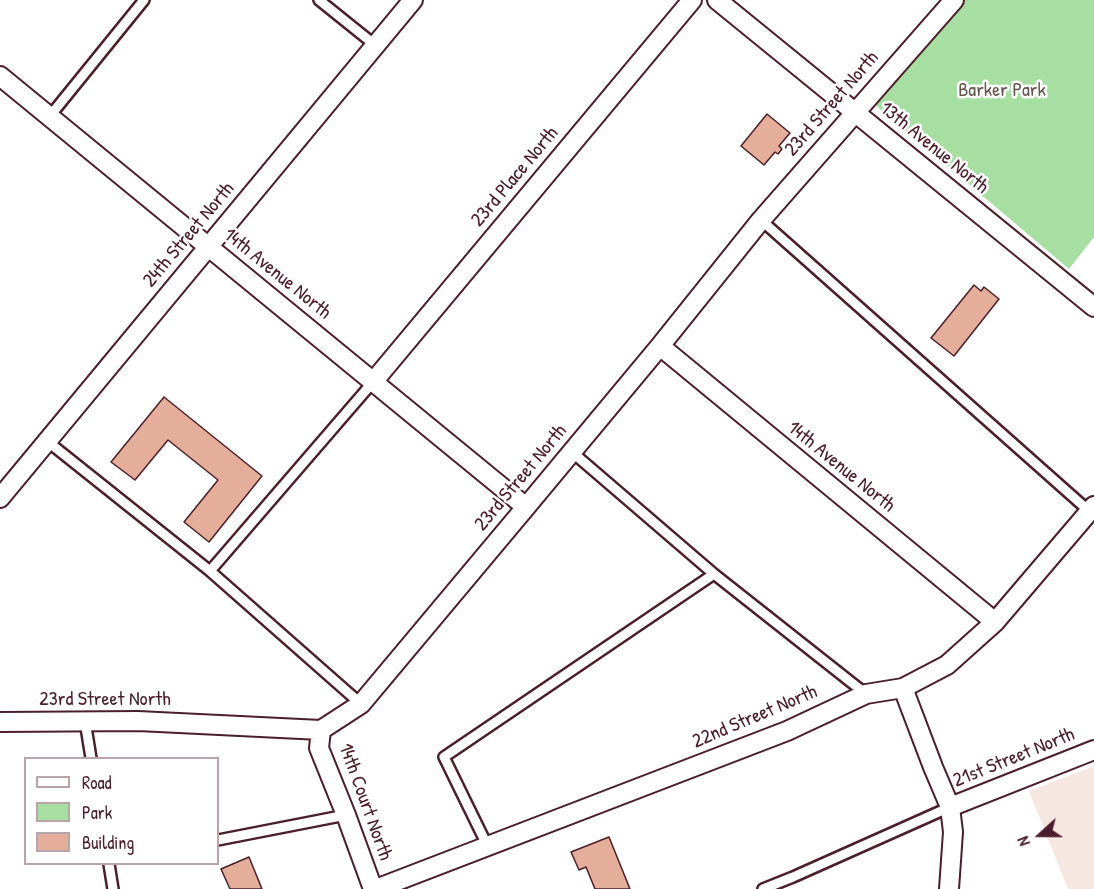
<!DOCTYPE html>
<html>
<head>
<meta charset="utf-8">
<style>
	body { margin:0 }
	#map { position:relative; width:1094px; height:889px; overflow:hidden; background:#fff; font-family:"Patrick Hand",sans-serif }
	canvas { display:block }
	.legend { position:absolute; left:24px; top:757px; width:195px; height:108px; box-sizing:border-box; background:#fff; border:2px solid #b7a5aa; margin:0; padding:8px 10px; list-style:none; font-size:18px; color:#4a1f2b }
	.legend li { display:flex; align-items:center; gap:12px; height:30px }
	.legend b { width:30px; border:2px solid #b7a5aa }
	.north { position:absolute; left:1010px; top:805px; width:60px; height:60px; -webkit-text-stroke:4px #fff; paint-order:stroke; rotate:249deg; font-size:16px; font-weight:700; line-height:24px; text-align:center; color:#4a1f2b }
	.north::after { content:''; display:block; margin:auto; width:21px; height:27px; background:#4a1f2b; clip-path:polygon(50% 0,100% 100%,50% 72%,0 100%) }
</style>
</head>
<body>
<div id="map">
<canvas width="1094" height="889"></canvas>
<ul class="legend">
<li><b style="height:8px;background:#fff"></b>Road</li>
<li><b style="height:16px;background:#a7dea2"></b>Park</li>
<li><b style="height:16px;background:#e5ae9b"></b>Building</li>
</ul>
<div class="north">N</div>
</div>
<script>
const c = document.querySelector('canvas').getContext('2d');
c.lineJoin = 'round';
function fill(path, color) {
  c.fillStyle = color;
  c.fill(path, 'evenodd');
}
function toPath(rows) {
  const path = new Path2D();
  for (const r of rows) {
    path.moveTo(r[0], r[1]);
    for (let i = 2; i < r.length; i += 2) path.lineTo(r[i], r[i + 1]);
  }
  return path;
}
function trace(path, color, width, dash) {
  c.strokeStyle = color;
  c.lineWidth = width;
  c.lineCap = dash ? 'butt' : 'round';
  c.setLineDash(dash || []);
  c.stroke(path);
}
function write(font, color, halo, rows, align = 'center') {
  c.font = font + ' "Patrick Hand",sans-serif';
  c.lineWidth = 5;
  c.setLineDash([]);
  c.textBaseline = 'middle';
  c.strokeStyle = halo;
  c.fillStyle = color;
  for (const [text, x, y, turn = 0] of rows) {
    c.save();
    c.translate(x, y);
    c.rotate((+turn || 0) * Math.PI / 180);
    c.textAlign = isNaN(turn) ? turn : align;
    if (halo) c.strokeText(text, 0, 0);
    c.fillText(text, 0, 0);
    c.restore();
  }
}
const built = toPath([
	[1094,766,1094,889,1068,889,1029,791]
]);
const green = toPath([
	[954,0,1094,0,1094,237,1069,269,867,98]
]);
const building = toPath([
	[767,114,790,133,779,146,782,149,778,154,775,152,764,165,741,146,767,114],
	[974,285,981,291,984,287,999,299,954,356,931,338,974,285],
	[164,397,262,476,209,542,184,522,218,480,168,440,135,480,111,462,164,397],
	[609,837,630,889,595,889,586,867,579,870,571,852,609,837],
	[249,857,262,889,230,889,221,869,249,857]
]);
const lane = toPath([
	[319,0,375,45],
	[50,116,144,0],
	[761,220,1089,511],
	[47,441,210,571,361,704],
	[572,452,714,574],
	[210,571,373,382],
	[85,721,91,758],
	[218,840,346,815],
	[488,847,444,757,714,574,866,694],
	[109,864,113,889],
	[763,889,793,877,950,807]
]);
const street = toPath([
	[717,0,1094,307],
	[0,76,526,507],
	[660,346,995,622],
	[373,382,692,0],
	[0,498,413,0],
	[903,688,933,767,950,807,953,832,949,889],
	[0,722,138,721,321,730,361,704,526,507,660,346,761,220,954,0],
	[321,730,319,748,346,815,373,889],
	[950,807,1094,750],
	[376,889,787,731,866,694,903,688,947,665,995,622,1094,506]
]);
const parkNames = [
	["Barker Park",1002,91]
];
const streetNames = [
	["23rd Street North",832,104,-49],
	["13th Avenue North",934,148,39],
	["23rd Place North",515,177,-50],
	["24th Street North",189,235,-50],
	["14th Avenue North",277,274,39],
	["14th Avenue North",841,467,39],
	["23rd Street North",521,478,-50],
	["23rd Street North",105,700],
	["22nd Street North",755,717,-23],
	["21st Street North",1014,758,-22],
	["14th Court North",365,802,70]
];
fill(built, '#f7e7e1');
fill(green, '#a7dea2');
fill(building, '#e5ae9b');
trace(building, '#4a1f2b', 1.5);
trace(lane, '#4a1f2b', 14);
trace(street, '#4a1f2b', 22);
trace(lane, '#fff', 9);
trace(street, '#fff', 18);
write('20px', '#66584f', '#fff', parkNames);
write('20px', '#4a1f2b', '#fff', streetNames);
</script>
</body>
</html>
